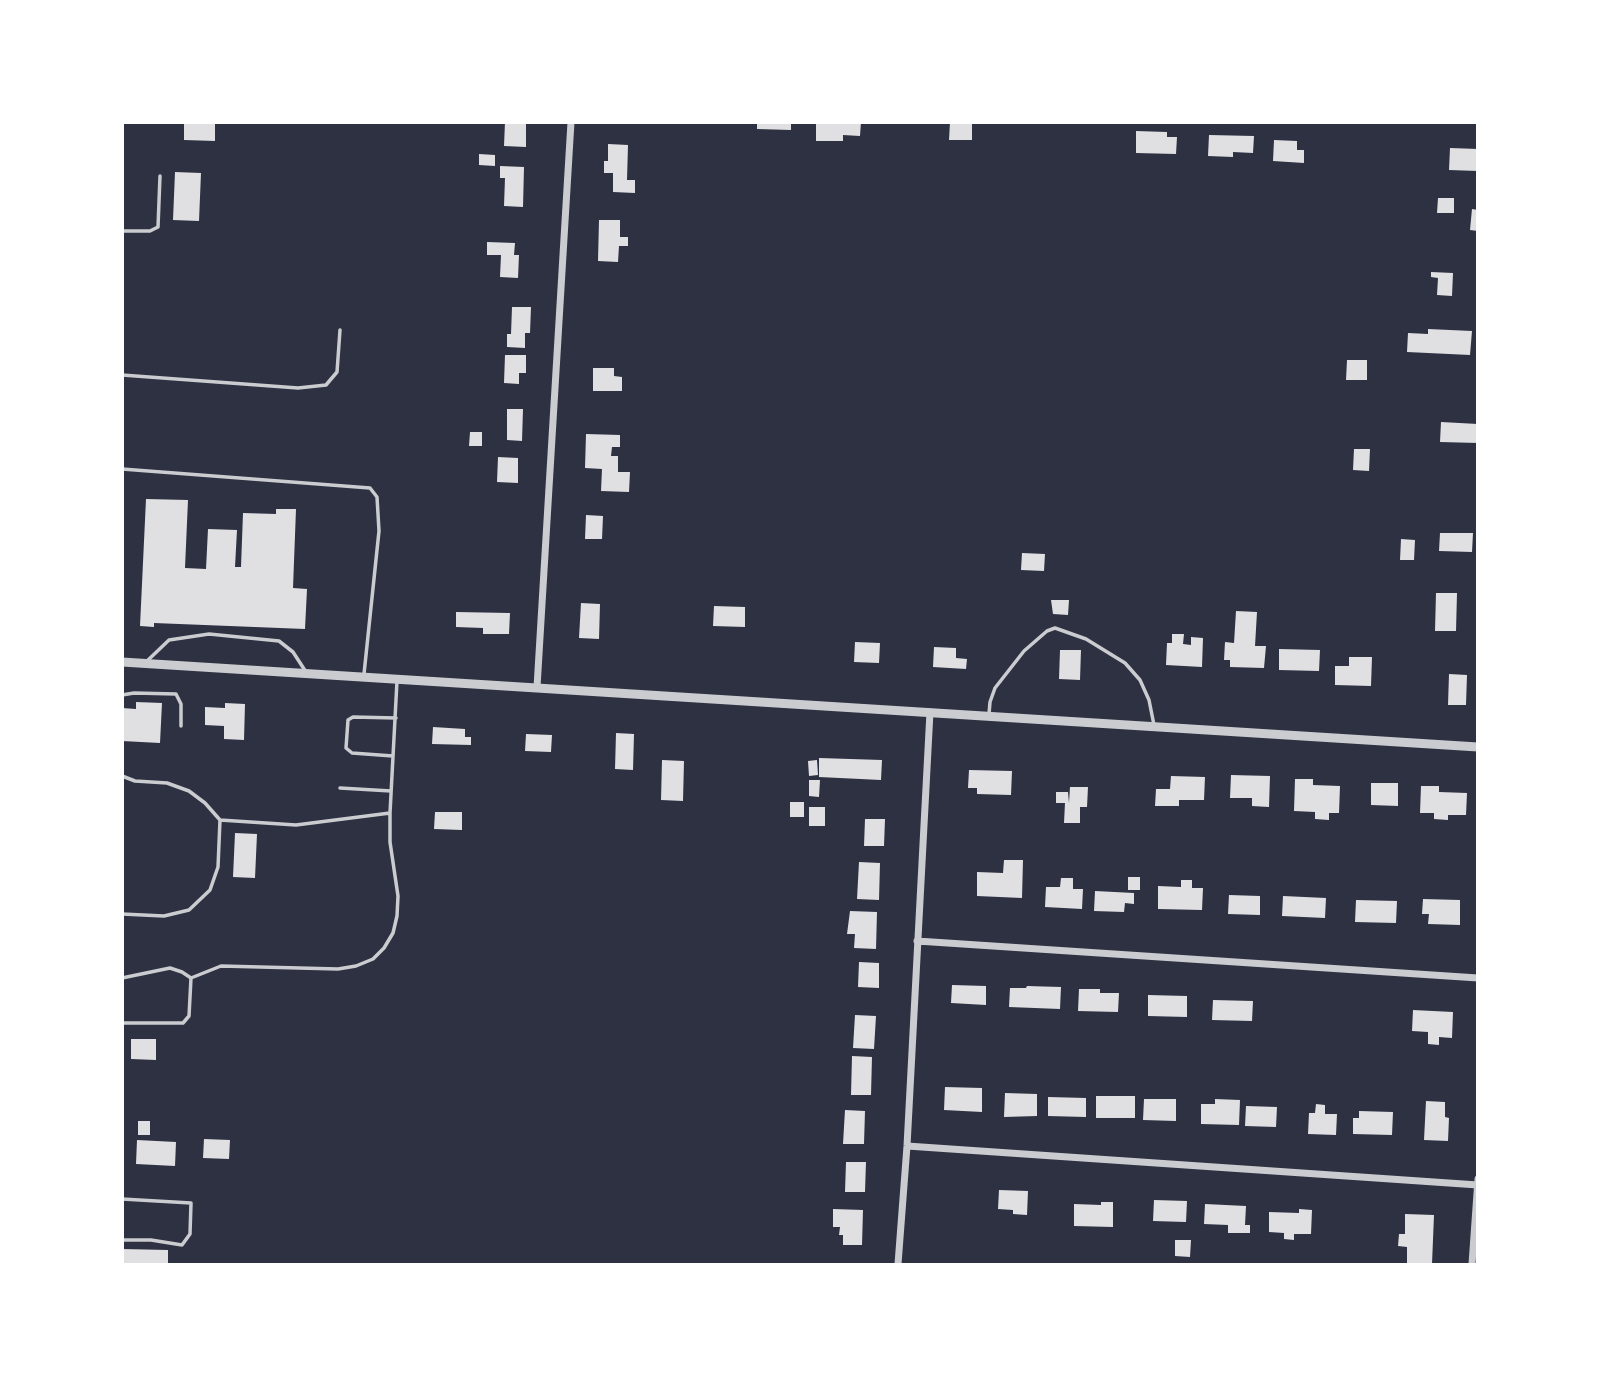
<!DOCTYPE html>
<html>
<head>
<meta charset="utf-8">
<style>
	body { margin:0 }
	#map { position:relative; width:1600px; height:1387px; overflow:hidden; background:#2d3142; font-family:Figtree,sans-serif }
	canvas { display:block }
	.frame { position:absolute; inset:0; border:124px solid #fff; pointer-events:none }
</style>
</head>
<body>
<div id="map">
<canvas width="1600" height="1387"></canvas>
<div class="frame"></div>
</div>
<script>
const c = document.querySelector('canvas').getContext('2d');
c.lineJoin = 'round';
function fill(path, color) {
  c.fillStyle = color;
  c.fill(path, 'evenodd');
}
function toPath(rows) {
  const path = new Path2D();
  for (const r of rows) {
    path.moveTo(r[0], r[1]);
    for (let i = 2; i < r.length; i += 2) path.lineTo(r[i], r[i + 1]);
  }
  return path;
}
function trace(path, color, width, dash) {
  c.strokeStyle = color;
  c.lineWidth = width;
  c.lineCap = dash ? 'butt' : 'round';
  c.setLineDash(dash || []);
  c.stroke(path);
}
const building = toPath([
	[184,122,215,122,215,141,184,140],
	[505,122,526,122,526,147,504,146],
	[757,122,791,122,791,130,757,129],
	[816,122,861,122,860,136,843,135,843,141,816,141],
	[950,122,972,122,972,140,949,140],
	[1136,131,1167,132,1167,137,1177,137,1176,154,1136,153],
	[1209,135,1254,136,1253,153,1233,152,1233,157,1208,156],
	[1274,140,1297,141,1297,150,1304,150,1304,163,1273,161],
	[608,144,628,145,627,180,635,180,635,193,613,192,613,173,604,173,604,161,608,161],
	[1450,148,1478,149,1478,171,1449,170],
	[479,154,495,155,495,166,479,165],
	[500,166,524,167,523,207,504,206,505,178,500,178],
	[175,172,201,173,199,221,173,220],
	[1438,198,1454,198,1454,213,1437,213],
	[1472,209,1478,210,1478,231,1470,230],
	[599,220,620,220,620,237,628,237,628,246,619,246,618,262,598,261],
	[487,242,515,243,514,255,519,255,518,278,500,277,501,255,487,255],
	[1431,272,1453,273,1452,296,1437,295,1438,278,1431,277],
	[512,307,531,307,530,333,525,333,525,348,507,347,507,334,511,334],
	[1428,329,1472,331,1470,355,1407,352,1408,333,1428,334],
	[505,355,526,355,526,373,519,373,519,384,504,383],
	[1347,360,1367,360,1367,380,1346,380],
	[593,368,614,368,614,376,622,377,622,391,593,391],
	[507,409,523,409,522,441,507,440],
	[1441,422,1478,424,1478,443,1440,442],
	[470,432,482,432,482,446,469,446],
	[586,434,620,435,620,447,612,447,611,456,618,456,618,472,630,472,629,492,601,491,602,469,585,468],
	[1354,449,1370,449,1369,471,1353,470],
	[498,457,518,458,518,483,497,482],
	[146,499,188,500,185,568,206,569,208,529,237,530,235,567,241,567,243,513,276,514,276,509,296,509,293,588,307,589,305,629,154,623,154,627,140,626],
	[586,515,603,516,602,539,585,539],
	[1440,533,1473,533,1472,552,1439,551],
	[1401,539,1415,540,1414,560,1400,560],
	[1022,553,1045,554,1044,571,1021,570],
	[1436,593,1457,593,1456,631,1435,631],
	[1051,600,1069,600,1068,615,1053,614],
	[581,603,600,604,599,639,579,638],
	[714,606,745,607,745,627,713,626],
	[1236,611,1257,612,1255,646,1266,646,1264,668,1230,667,1230,660,1224,660,1225,642,1234,643],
	[456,612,510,613,509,634,483,634,483,628,456,627],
	[1172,634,1184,634,1183,644,1191,645,1191,637,1203,638,1202,667,1166,665,1167,643,1172,643],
	[855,642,880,643,879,663,854,662],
	[934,647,956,648,956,658,967,659,966,669,933,667],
	[1279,649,1320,650,1319,671,1279,670],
	[1060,650,1081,650,1080,680,1059,679],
	[1349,657,1372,657,1371,686,1335,685,1335,666,1349,666],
	[1449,674,1467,675,1466,705,1448,705],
	[136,702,162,703,160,743,122,741,122,708,136,709],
	[225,703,245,704,244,740,224,739,224,726,205,725,205,707,225,708],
	[433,727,465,729,465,737,471,737,471,745,432,744],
	[616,733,634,734,633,770,615,769],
	[526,734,552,735,551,752,525,751],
	[819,758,882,760,881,780,819,777],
	[662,760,684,761,683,801,661,800],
	[817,760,818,775,809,776,808,761],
	[969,770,1012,771,1011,795,977,794,977,788,968,788],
	[1231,775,1270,776,1269,807,1252,806,1252,798,1230,798],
	[1171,776,1205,777,1204,800,1179,800,1179,806,1155,806,1156,789,1170,789],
	[1295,779,1313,779,1313,785,1340,786,1339,813,1329,813,1329,820,1315,819,1315,812,1294,811],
	[809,780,820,780,819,797,809,796],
	[1371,783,1398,783,1398,806,1371,805],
	[1421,786,1439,786,1439,792,1467,793,1466,815,1448,815,1448,820,1434,819,1434,813,1420,813],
	[1070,787,1088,787,1087,807,1080,807,1080,823,1064,823,1065,803,1056,803,1056,792,1068,792,1069,803],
	[790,802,804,802,804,817,790,817],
	[809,807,825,807,825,826,809,826],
	[435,812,462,812,462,830,434,829],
	[865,819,885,819,884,846,864,846],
	[235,833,257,834,255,878,233,877],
	[1004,860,1023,860,1022,898,977,896,977,872,1003,873],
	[859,862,880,863,879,900,857,899],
	[1128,877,1140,877,1140,890,1128,890],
	[1061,878,1073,878,1073,889,1083,889,1082,909,1045,907,1046,887,1060,887],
	[1181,880,1192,880,1192,888,1203,888,1202,910,1158,909,1158,886,1181,887],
	[1095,891,1134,893,1134,904,1125,903,1124,912,1094,911],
	[1229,895,1260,896,1260,915,1228,914],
	[1283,896,1326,898,1325,918,1282,916],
	[1423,899,1460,900,1460,925,1428,924,1429,914,1422,914],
	[1356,900,1397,901,1396,923,1355,922],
	[850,911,877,912,876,949,854,948,855,934,847,934],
	[859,962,879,963,879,988,858,987],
	[952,985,986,986,986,1005,951,1003],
	[1027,986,1061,987,1060,1009,1009,1007,1010,988,1026,988],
	[1079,989,1100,989,1100,993,1119,993,1118,1012,1078,1011],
	[1148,995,1187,996,1187,1017,1148,1016],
	[1213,1000,1253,1001,1252,1021,1212,1020],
	[1413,1010,1453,1012,1452,1038,1439,1037,1439,1045,1428,1044,1428,1032,1412,1031],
	[855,1015,876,1016,874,1049,853,1048],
	[131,1039,156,1039,156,1060,131,1059],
	[852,1056,872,1057,871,1095,851,1095],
	[945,1087,982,1088,982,1112,944,1110],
	[1005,1093,1037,1094,1037,1116,1004,1117],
	[1096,1096,1135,1096,1135,1118,1096,1118],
	[1048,1097,1086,1098,1086,1117,1048,1116],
	[1144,1099,1176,1099,1176,1121,1143,1120],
	[1215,1099,1240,1100,1239,1125,1201,1124,1201,1104,1215,1104],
	[1426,1101,1445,1102,1445,1117,1449,1118,1448,1141,1424,1140],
	[1316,1104,1325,1105,1325,1114,1337,1114,1336,1135,1308,1134,1309,1113,1315,1113],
	[1246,1106,1277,1107,1276,1127,1245,1126],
	[845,1110,865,1111,864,1144,843,1144],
	[1359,1111,1393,1112,1392,1135,1353,1134,1353,1118,1359,1118],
	[138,1121,150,1121,150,1135,138,1135],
	[204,1139,230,1140,229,1159,203,1158],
	[137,1140,176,1142,175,1166,136,1164],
	[846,1162,866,1162,865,1192,845,1192],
	[999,1190,1028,1191,1027,1215,1013,1214,1013,1210,998,1209],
	[1154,1200,1187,1201,1186,1222,1153,1221],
	[1101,1202,1113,1202,1113,1227,1074,1226,1074,1204,1101,1205],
	[1205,1204,1246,1206,1245,1225,1250,1225,1250,1233,1228,1233,1228,1225,1204,1224],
	[833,1209,863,1210,862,1245,843,1245,843,1235,839,1235,840,1227,833,1227],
	[1299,1209,1312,1210,1311,1234,1294,1234,1294,1240,1284,1239,1284,1233,1269,1232,1269,1212,1299,1213],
	[1405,1214,1434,1215,1432,1264,1407,1264,1407,1247,1398,1246,1399,1234,1405,1234],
	[1175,1240,1191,1240,1190,1257,1175,1256],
	[122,1249,168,1250,168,1264,122,1264]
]);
const service = toPath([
	[122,231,150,231,158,227,160,176],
	[122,375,298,388,326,385,337,372,340,330],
	[122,469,370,488,377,497,379,531,364,674],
	[146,662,169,640,209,634,279,641,293,652,306,672],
	[122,695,134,693,176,694,181,704,181,726],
	[989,714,990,702,995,688,1024,651,1047,631,1055,628,1086,639,1125,663,1140,680,1149,700,1154,725],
	[393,756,352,753,346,748,348,720,353,717,396,718],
	[122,776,135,781,167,783,189,791,205,803,220,820,218,867,210,890,189,910,164,916,122,914],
	[340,788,391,791],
	[220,820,296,825,390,813,397,681],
	[122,978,170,968,182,972,191,978,189,1016,183,1023,122,1023],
	[191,978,221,966,338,969,356,966,373,959,384,948,393,933,397,916,398,896,390,842,390,813],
	[122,1199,191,1203,190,1234,182,1245,151,1240,122,1240]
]);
const minor = toPath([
	[537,687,571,122],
	[917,941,1478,978],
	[907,1146,1478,1185],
	[898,1264,907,1146,930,712],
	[1472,1264,1478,1179]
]);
const tertiary = toPath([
	[122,662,1478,747]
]);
fill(building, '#e0e0e3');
trace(service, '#caccd0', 3.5);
trace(minor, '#caccd0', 7);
trace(tertiary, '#caccd0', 9);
</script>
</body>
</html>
